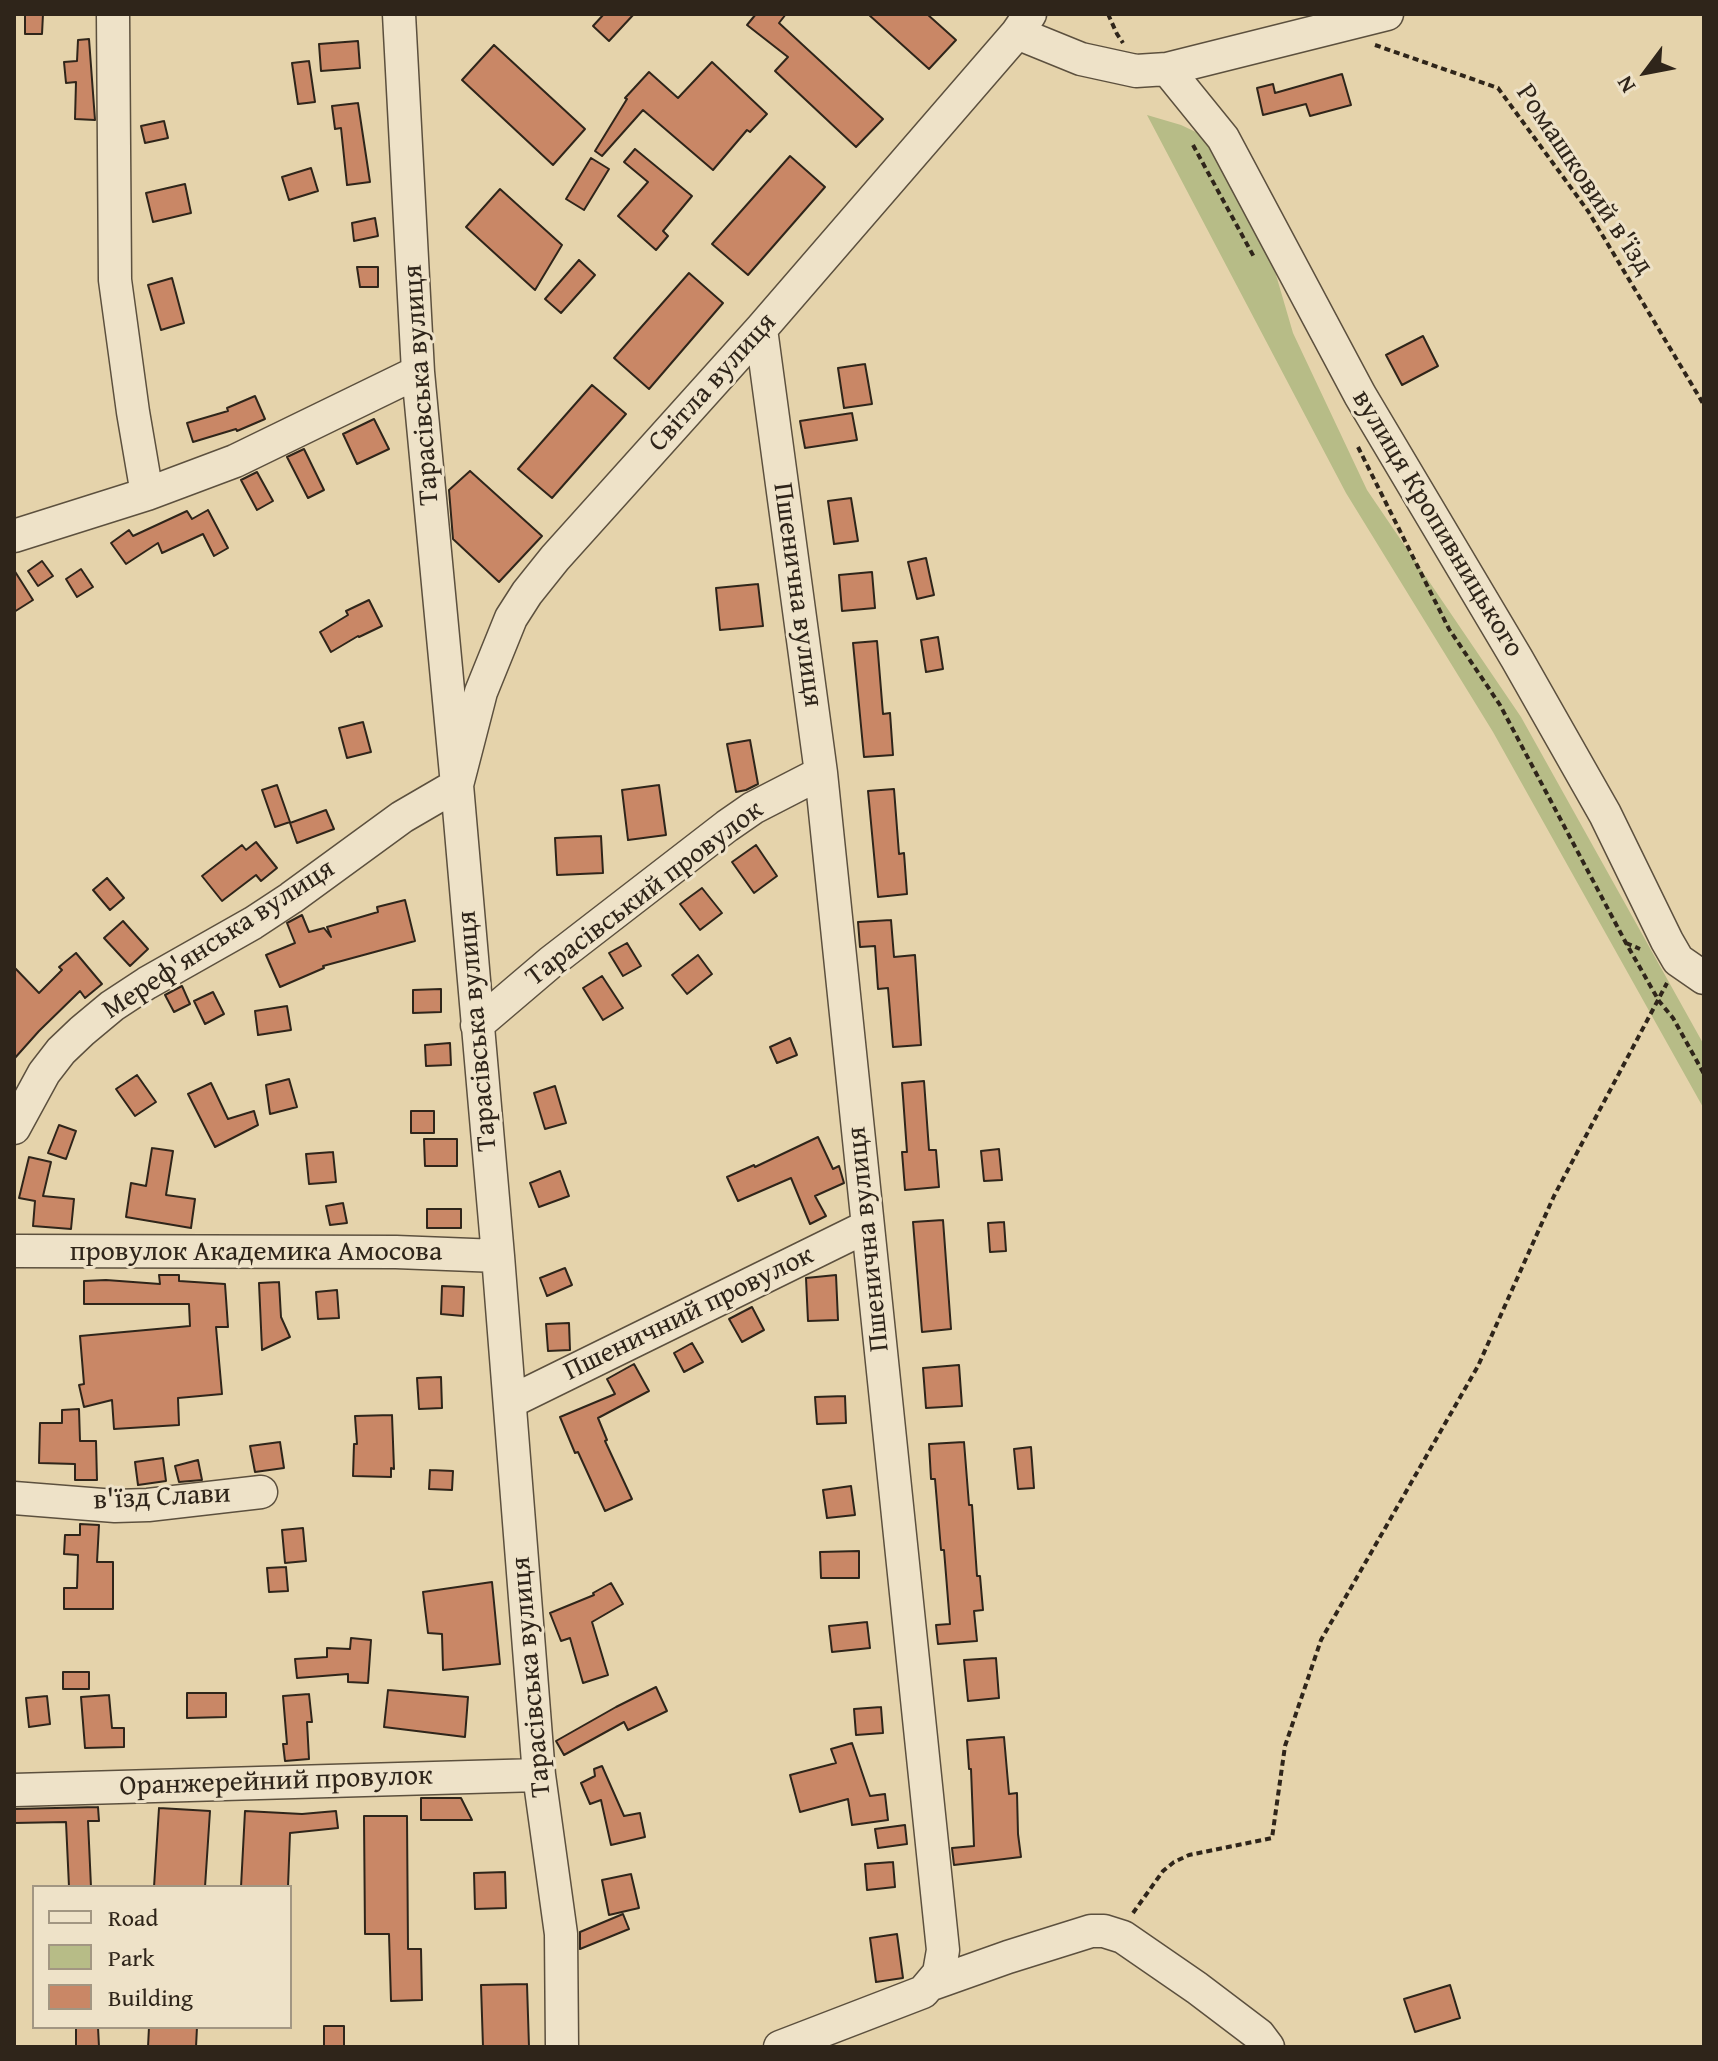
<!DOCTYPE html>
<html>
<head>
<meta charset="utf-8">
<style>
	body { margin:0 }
	#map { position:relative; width:1718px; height:2061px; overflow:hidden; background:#e5d3ab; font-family:"Gentium Book Plus",serif }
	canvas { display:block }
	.frame { position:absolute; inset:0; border:16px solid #2f251a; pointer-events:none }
	.legend { position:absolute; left:32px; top:1885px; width:260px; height:144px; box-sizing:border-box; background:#eee2c8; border:2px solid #a29682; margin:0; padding:10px 14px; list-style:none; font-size:24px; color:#2f251a }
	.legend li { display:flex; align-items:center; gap:16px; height:40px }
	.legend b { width:40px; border:2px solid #a29682 }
	.north { position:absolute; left:1606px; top:32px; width:80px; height:80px; -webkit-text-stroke:6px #eee2c8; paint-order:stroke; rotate:238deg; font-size:22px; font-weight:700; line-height:32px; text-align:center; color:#2f251a }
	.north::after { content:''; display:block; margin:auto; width:28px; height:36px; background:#2f251a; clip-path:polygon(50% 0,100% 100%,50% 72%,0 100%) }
</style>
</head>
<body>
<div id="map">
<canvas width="1718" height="2061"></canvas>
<div class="frame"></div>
<ul class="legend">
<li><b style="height:10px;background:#eee2c8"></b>Road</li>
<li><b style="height:22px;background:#b7bc87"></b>Park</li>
<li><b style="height:22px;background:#c98766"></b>Building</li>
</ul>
<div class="north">N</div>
</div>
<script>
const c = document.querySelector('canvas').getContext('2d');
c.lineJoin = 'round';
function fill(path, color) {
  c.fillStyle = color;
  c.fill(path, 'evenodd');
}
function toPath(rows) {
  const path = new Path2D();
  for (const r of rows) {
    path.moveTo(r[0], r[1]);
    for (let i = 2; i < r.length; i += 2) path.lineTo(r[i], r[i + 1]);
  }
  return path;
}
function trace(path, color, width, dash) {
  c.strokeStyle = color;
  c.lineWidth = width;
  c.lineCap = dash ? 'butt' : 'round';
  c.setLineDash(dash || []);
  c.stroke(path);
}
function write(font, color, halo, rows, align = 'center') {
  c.font = font + ' "Gentium Book Plus",serif';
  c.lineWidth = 6;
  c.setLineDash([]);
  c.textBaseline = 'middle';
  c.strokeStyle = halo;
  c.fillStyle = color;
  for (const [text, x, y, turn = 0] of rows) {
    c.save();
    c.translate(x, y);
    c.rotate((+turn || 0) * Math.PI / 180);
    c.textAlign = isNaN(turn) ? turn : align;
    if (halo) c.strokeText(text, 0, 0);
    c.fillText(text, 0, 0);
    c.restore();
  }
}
const green = toPath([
	[1147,115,1181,125,1200,134,1211,144,1267,244,1293,333,1367,490,1521,717,1704,1045,1704,1109,1493,732,1346,493]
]);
const building = toPath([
	[25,14,43,14,42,34,25,34,25,14],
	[604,14,634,14,609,41,593,26,604,14],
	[756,14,786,14,779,23,883,119,856,147,775,71,788,57,747,25,756,14],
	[868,14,927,14,956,40,929,69,868,14],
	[89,39,95,120,75,119,76,82,66,83,64,62,77,61,78,40,89,39],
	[358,41,360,68,321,71,319,44,358,41],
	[494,45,585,129,553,165,462,80,494,45],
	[309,61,315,102,298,104,292,63,309,61],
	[712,62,767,114,750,132,747,130,713,170,643,110,602,156,595,151,627,99,625,98,649,72,678,98,712,62],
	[1342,74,1351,105,1310,116,1306,104,1263,115,1257,88,1273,84,1275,93,1342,74],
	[358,103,370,182,347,185,341,128,335,129,332,106,358,103],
	[164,121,168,138,145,143,141,126,164,121],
	[635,149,692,196,663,231,668,236,656,250,618,216,648,182,624,162,635,149],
	[790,156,825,187,748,275,712,244,790,156],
	[591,158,609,169,584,210,566,199,591,158],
	[311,168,318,191,289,200,282,177,311,168],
	[185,184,191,213,153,222,146,193,185,184],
	[500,189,562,245,535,290,466,227,500,189],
	[375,218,378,236,354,241,352,223,375,218],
	[579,260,595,275,561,313,545,299,579,260],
	[357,267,378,267,378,287,360,287,357,267],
	[689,273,723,303,649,389,614,358,689,273],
	[172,278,184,323,161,330,148,285,172,278],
	[1423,336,1438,366,1402,385,1386,355,1423,336],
	[865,364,872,404,844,408,838,368,865,364],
	[592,385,626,414,552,498,518,469,592,385],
	[255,396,265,419,237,431,236,429,193,442,187,423,228,411,227,408,255,396],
	[852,413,857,440,805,448,800,421,852,413],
	[374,419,389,449,357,464,343,434,374,419],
	[304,449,324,490,308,498,287,457,304,449],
	[470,471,542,536,499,582,453,539,449,490,470,471],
	[257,472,273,501,257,510,241,480,257,472],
	[851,498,858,541,834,544,828,501,851,498],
	[208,510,228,548,214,556,203,534,162,553,158,543,126,564,111,543,129,530,133,536,187,511,192,519,208,510],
	[926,558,934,595,917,599,908,562,926,558],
	[42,561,53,576,38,586,28,571,42,561],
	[81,569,93,587,77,597,66,579,81,569],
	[14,570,33,600,14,612,14,570],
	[872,572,875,608,842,611,839,575,872,572],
	[758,584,763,626,720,630,716,588,758,584],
	[369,600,382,626,359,637,358,636,331,652,320,632,348,615,346,611,369,600],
	[938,637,943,669,926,672,921,640,938,637],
	[877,641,883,714,890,713,893,755,864,757,853,643,877,641],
	[363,722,371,752,347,758,339,728,363,722],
	[750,740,758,784,746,790,736,792,727,744,750,740],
	[277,785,290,822,275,827,262,790,277,785],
	[659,785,666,835,628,840,622,790,659,785],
	[894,789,899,854,904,853,907,894,878,897,868,791,894,789],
	[326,810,334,829,297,843,290,823,326,810],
	[601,836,603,873,557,875,555,838,601,836],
	[256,842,277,868,261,881,256,875,222,901,202,876,242,845,246,850,256,842],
	[756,845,777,876,754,893,732,862,756,845],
	[107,878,124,898,110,910,93,890,107,878],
	[702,888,722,913,700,930,680,904,702,888],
	[405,900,415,941,323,966,324,968,280,987,266,955,295,943,287,923,302,915,309,932,324,928,331,937,327,927,378,912,377,907,405,900],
	[891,920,894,957,915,955,921,1045,893,1047,888,988,878,989,875,946,860,947,858,922,891,920],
	[123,921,148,949,130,966,104,938,123,921],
	[627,943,641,966,623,976,609,953,627,943],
	[76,953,102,984,85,998,80,991,39,1031,14,1059,14,967,39,993,62,970,59,967,76,953],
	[698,955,712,974,687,994,672,975,698,955],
	[602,976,623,1008,603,1020,583,988,602,976],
	[182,986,190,1004,174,1012,165,995,182,986],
	[441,989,441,1012,413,1013,413,990,441,989],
	[213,992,224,1014,205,1024,194,1001,213,992],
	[287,1006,291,1030,258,1035,255,1011,287,1006],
	[790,1038,797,1055,777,1063,770,1047,790,1038],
	[450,1043,451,1065,426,1066,425,1045,450,1043],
	[137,1075,156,1102,135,1116,116,1089,137,1075],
	[289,1079,297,1107,270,1114,266,1085,289,1079],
	[924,1081,929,1150,936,1150,939,1187,905,1190,902,1152,907,1152,902,1083,924,1081],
	[211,1083,228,1119,254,1111,258,1125,215,1147,188,1094,211,1083],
	[555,1086,566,1123,545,1129,534,1093,555,1086],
	[411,1111,434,1111,434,1133,411,1133,411,1111],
	[59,1125,76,1131,66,1159,48,1153,59,1125],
	[818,1137,833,1169,839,1166,844,1183,815,1196,826,1216,810,1224,791,1178,738,1201,727,1177,754,1165,755,1167,818,1137],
	[424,1139,457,1139,457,1166,425,1166,424,1139],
	[152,1148,173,1151,166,1195,195,1199,191,1228,126,1217,131,1183,146,1186,152,1148],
	[999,1149,1002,1180,984,1181,981,1151,999,1149],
	[333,1152,336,1182,309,1184,306,1154,333,1152],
	[29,1157,51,1162,43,1196,74,1199,71,1229,33,1226,35,1201,19,1198,29,1157],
	[560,1171,569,1196,539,1207,530,1183,560,1171],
	[343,1203,347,1223,330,1225,326,1206,343,1203],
	[427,1209,461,1209,461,1228,427,1228,427,1209],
	[943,1220,951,1329,922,1332,913,1222,943,1220],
	[1004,1222,1006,1251,990,1252,988,1223,1004,1222],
	[565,1268,572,1285,547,1296,540,1278,565,1268],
	[159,1275,179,1275,179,1281,225,1284,228,1327,216,1327,222,1394,178,1398,179,1425,114,1429,112,1400,84,1407,79,1385,84,1384,80,1336,190,1326,189,1304,84,1304,84,1281,106,1280,160,1284,159,1275],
	[836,1275,838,1320,808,1321,806,1278,836,1275],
	[279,1282,281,1317,290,1337,262,1350,259,1283,279,1282],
	[442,1286,464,1287,463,1316,441,1314,442,1286],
	[337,1290,339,1318,318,1319,316,1292,337,1290],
	[752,1307,764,1330,742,1342,729,1319,752,1307],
	[569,1323,570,1350,548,1351,546,1324,569,1323],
	[692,1343,703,1362,684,1372,674,1353,692,1343],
	[634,1364,649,1391,598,1418,607,1440,605,1441,632,1499,605,1511,578,1452,575,1453,560,1417,615,1394,607,1379,634,1364],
	[959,1365,962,1406,926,1408,923,1368,959,1365],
	[441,1377,442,1408,419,1409,417,1378,441,1377],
	[845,1396,846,1423,817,1424,815,1397,845,1396],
	[79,1409,80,1441,96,1441,97,1480,75,1480,75,1464,39,1463,40,1423,62,1423,62,1410,79,1409],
	[392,1415,394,1469,391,1468,391,1477,353,1476,354,1444,357,1444,355,1416,392,1415],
	[280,1442,284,1468,255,1472,250,1446,280,1442],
	[964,1442,969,1505,972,1505,977,1576,980,1576,983,1610,974,1611,977,1641,938,1644,936,1625,950,1624,944,1550,941,1550,935,1479,931,1479,929,1444,964,1442],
	[1031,1447,1034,1488,1018,1489,1014,1449,1031,1447],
	[163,1458,166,1481,138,1485,135,1462,163,1458],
	[198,1460,202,1480,179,1482,175,1466,198,1460],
	[430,1470,453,1471,452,1490,429,1489,430,1470],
	[851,1486,855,1515,827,1518,823,1490,851,1486],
	[80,1524,99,1525,97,1562,113,1562,113,1609,64,1609,64,1588,77,1588,78,1555,64,1554,65,1535,80,1535,80,1524],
	[303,1528,306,1561,285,1563,282,1530,303,1528],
	[859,1551,859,1578,821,1578,820,1552,859,1551],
	[286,1567,288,1591,269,1592,267,1568,286,1567],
	[492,1582,500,1664,443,1670,442,1634,428,1633,423,1592,492,1582],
	[611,1583,623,1604,592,1622,608,1675,583,1683,570,1638,561,1641,550,1613,594,1595,593,1593,611,1583],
	[867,1622,870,1648,832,1652,829,1626,867,1622],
	[351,1638,371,1640,368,1683,348,1682,348,1674,297,1678,295,1659,327,1657,327,1648,350,1649,351,1638],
	[996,1658,999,1698,968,1701,964,1660,996,1658],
	[63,1672,89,1672,89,1689,63,1689,63,1672],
	[656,1687,667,1711,628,1730,624,1722,564,1755,556,1741,616,1707,656,1687],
	[388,1690,468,1697,465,1737,384,1727,388,1690],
	[187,1693,226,1693,226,1717,187,1718,187,1693],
	[309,1694,312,1722,307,1722,309,1759,285,1761,283,1744,287,1744,283,1696,309,1694],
	[109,1695,112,1728,124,1728,124,1747,85,1748,81,1697,109,1695],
	[47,1696,50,1724,29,1727,26,1698,47,1696],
	[881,1707,883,1733,856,1735,854,1709,881,1707],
	[1004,1737,1009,1794,1017,1793,1018,1834,1021,1857,954,1865,952,1848,974,1846,971,1769,969,1769,967,1740,1004,1737],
	[852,1743,870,1796,885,1794,888,1820,852,1825,848,1799,800,1812,790,1775,836,1763,831,1749,852,1743],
	[602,1766,624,1816,640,1813,645,1837,611,1845,601,1800,590,1804,581,1783,595,1776,594,1769,602,1766],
	[421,1798,461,1798,472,1820,421,1820,421,1798],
	[98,1807,99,1821,88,1821,91,1887,69,1887,66,1822,14,1823,14,1809,98,1807],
	[159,1808,210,1811,205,1887,154,1887,159,1808],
	[245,1811,302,1814,336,1811,338,1828,290,1833,288,1887,241,1887,245,1811],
	[364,1816,407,1816,408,1949,421,1949,422,2000,391,2001,389,1934,365,1934,364,1816],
	[905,1825,907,1844,878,1848,875,1829,905,1825],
	[893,1862,895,1887,867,1890,865,1864,893,1862],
	[505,1872,506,1908,475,1909,474,1873,505,1872],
	[631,1874,639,1908,609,1915,602,1880,631,1874],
	[623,1914,629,1929,580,1949,580,1932,623,1914],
	[897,1934,903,1978,876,1982,870,1938,897,1934],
	[527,1984,529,2047,483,2047,481,1985,527,1984],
	[1450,1985,1460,2018,1415,2032,1404,1999,1450,1985],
	[324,2026,344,2026,344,2047,324,2047,324,2026],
	[76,2027,98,2027,99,2047,76,2047,76,2027],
	[149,2027,197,2027,196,2047,148,2047,149,2027]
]);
const path = toPath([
	[1108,14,1117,34,1123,43],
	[1375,45,1498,88,1588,211,1704,405],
	[1193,145,1254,257],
	[1358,447,1449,629,1500,705,1626,943,1659,1001,1673,1018,1704,1074],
	[1626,943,1640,949],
	[1133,1913,1163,1871,1174,1862,1189,1855,1272,1838,1285,1746,1321,1640,1478,1366,1554,1196,1667,983]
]);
const minor = toPath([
	[113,14,115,280,133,412,147,494],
	[399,14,418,372,457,785,498,1256,539,1775,561,1934,562,2047],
	[1017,33,1081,59,1136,71,1167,69,1387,14],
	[1167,69,1223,138,1360,395,1517,659,1605,814,1667,941,1678,960,1704,978],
	[761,329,821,773,943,1950,939,1973,923,1992,780,2047],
	[14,536,147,494,235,461,418,372],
	[477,1025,551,962,727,826,753,808,821,773],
	[14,1128,44,1073,61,1051,82,1031,112,1006,147,983,253,923,291,898,402,817,457,785,481,692,511,618,527,593,555,558,761,329,1017,33,1030,14],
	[14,1251,396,1252,498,1256],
	[510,1402,868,1226],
	[14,1498,115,1506,148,1505,261,1492],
	[14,1790,539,1775],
	[932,1984,1008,1957,1091,1931,1104,1931,1123,1937,1197,1988,1259,2035,1268,2047]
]);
const streetNames = [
	["Ромашковий в'їзд",1584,180,56],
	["Світла вулиця",713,383,-48],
	["Тарасівська вулиця",422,385,-94],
	["вулиця Кропивницького",1437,524,59],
	["Пшенична вулиця",797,595,82],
	["Тарасівський провулок",645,894,-37],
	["Мереф'янська вулиця",219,940,-33],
	["Тарасівська вулиця",478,1031,-95],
	["Пшенична вулиця",869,1239,-96],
	["провулок Академика Амосова",256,1253],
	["Пшеничний провулок",689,1314,-26],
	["в'їзд Слави",162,1498,-3],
	["Тарасівська вулиця",532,1677,-95],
	["Оранжерейний провулок",276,1782,-2]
];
fill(green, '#b7bc87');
fill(building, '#c98766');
trace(building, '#2f251a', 2);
trace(minor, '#5c503e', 35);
trace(path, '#2f251a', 4, [6, 4]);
trace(minor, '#eee2c8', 32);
write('28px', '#2f251a', '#eee2c8', streetNames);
</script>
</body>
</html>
